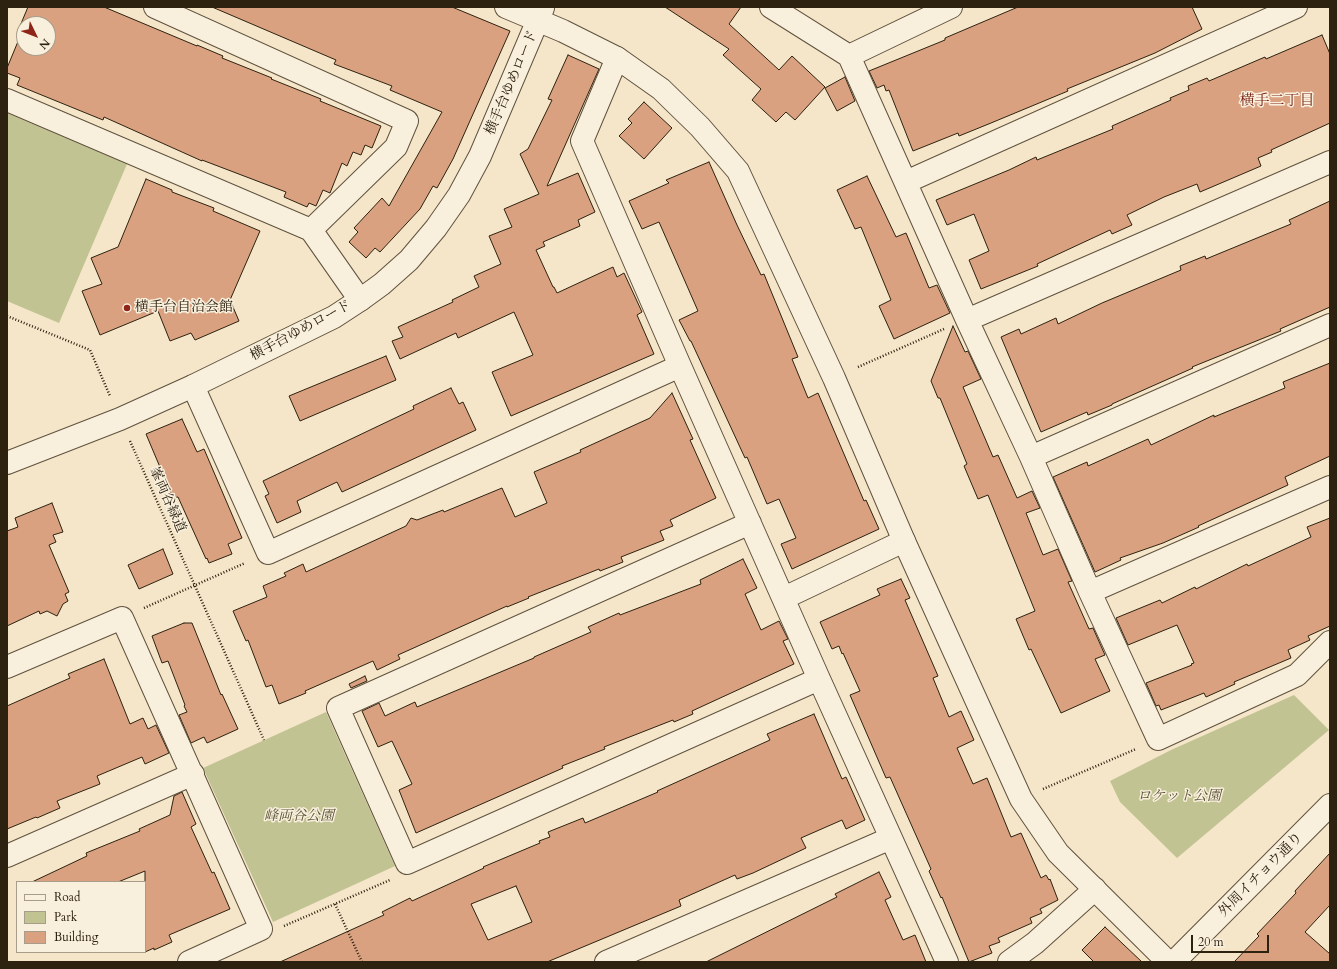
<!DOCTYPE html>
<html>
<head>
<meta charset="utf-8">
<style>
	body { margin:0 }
	#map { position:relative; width:1337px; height:969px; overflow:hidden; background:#f5e6c9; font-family:Cardo,serif }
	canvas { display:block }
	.frame { position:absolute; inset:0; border:8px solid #2d210f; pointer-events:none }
	.legend { position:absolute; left:16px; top:881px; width:130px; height:72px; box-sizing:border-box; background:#f8efdc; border:1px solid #a79d8a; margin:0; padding:5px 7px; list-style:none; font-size:12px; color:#2d210f }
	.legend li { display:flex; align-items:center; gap:8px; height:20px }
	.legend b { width:20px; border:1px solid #a79d8a }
	.north { position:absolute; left:16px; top:16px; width:40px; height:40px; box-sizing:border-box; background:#f8efdc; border:1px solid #a79d8a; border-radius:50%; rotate:133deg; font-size:11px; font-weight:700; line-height:16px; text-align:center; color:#2d210f }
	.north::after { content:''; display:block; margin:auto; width:14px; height:18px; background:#8f2418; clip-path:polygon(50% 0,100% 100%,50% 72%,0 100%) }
	.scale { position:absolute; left:1191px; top:935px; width:78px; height:18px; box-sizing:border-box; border:2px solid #2d210f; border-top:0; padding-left:5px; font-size:12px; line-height:14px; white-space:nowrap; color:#2d210f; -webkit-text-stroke:3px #f8efdc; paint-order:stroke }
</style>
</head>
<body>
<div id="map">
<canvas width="1337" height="969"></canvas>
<div class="frame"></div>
<ul class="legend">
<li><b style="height:5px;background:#f8efdc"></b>Road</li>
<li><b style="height:11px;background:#c2c392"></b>Park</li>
<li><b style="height:11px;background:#d9a180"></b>Building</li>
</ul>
<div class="north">N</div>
<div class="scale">20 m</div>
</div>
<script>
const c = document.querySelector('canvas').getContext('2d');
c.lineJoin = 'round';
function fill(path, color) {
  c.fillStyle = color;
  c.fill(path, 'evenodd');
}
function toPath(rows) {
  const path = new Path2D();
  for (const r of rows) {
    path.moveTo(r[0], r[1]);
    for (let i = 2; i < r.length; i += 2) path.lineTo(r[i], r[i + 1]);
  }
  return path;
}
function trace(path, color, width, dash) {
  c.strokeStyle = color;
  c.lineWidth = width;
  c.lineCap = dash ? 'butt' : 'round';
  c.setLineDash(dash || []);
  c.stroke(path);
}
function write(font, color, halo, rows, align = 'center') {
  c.font = font + ' Cardo,"Noto Serif JP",serif';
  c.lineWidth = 3;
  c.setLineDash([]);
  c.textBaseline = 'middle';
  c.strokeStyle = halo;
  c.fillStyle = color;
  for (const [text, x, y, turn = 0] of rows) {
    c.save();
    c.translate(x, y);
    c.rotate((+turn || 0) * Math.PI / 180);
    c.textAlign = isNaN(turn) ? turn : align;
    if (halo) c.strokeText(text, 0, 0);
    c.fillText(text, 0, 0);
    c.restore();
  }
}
const green = toPath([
	[7,113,127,164,59,323,7,301],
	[1294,695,1329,730,1177,858,1120,802,1110,781,1171,750],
	[326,712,395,866,273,922,203,768]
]);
const building = toPath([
	[28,7,104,7,197,46,197,45,223,56,222,58,272,78,271,79,321,99,320,101,381,126,372,148,365,145,361,155,353,152,347,166,342,163,330,193,323,190,316,206,309,203,307,207,284,197,286,192,202,160,202,161,104,117,103,120,17,85,20,78,7,73,7,68,24,27,20,26,28,7],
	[24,24,48,24,48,48,24,48,24,24],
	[212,7,452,7,510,31,453,159,437,188,433,186,420,209,380,252,375,248,366,258,349,242,358,232,354,228,382,198,389,206,442,112,390,90,392,86,334,64,336,60,212,7],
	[665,7,741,7,729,24,779,70,792,56,825,87,795,120,786,112,776,122,752,100,761,89,723,55,729,49,665,7],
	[1018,7,1192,7,1202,29,1155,53,1067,89,1068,91,991,123,959,136,958,133,913,151,889,90,886,91,884,85,877,88,869,71,945,40,945,38,1018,7],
	[1322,35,1330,54,1330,123,1271,150,1272,152,1258,158,1261,166,1200,192,1197,184,1164,197,1127,215,1132,225,1112,234,1110,230,1037,264,1038,266,981,289,969,260,989,251,974,214,947,225,936,200,1009,170,1036,157,1037,160,1113,129,1112,126,1171,100,1170,98,1189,90,1188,86,1207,78,1209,81,1265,57,1266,59,1322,35],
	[568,55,599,69,547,186,578,173,595,212,578,220,580,226,543,242,545,246,536,250,553,287,554,287,557,293,613,267,617,277,624,273,642,312,637,315,654,354,511,416,492,372,533,355,514,312,458,338,456,333,400,359,392,341,403,337,398,327,453,302,452,300,479,287,474,276,501,264,489,236,512,227,504,209,539,194,520,154,528,149,552,100,548,99,568,55],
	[845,77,855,101,837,111,825,88,845,77],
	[644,102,672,128,644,159,619,136,632,123,628,119,644,102],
	[709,162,737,225,761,275,764,274,798,357,792,359,808,398,818,393,864,501,866,500,879,529,792,569,781,544,796,538,779,499,767,504,747,457,745,458,691,341,690,341,679,320,698,311,659,222,642,229,629,201,669,183,666,180,709,162],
	[867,176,896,237,906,233,929,288,937,285,950,313,894,339,879,306,891,300,861,227,855,229,837,190,867,176],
	[146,179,172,190,172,192,214,208,213,211,260,231,230,300,239,321,195,340,191,333,170,341,158,311,100,335,82,291,102,284,91,258,118,247,146,179],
	[1330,201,1330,307,1280,329,1281,331,1192,367,1193,368,1112,404,1112,405,1088,415,1087,412,1041,432,1001,337,1019,329,1021,334,1056,318,1058,324,1102,303,1181,270,1180,266,1205,256,1206,259,1291,224,1289,220,1330,201],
	[953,326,965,352,968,351,981,379,963,387,993,457,998,455,1017,498,1032,491,1040,508,1026,513,1043,555,1058,549,1072,581,1068,582,1089,629,1093,628,1105,655,1095,659,1110,691,1061,713,1031,649,1029,650,1016,619,1035,611,988,495,978,499,964,466,967,464,940,398,938,398,931,381,953,326],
	[386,356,396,380,300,421,289,396,386,356],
	[1330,363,1330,456,1285,477,1288,485,1198,526,1199,527,1163,543,1120,558,1121,560,1095,572,1053,477,1087,462,1088,466,1148,439,1151,445,1214,415,1214,417,1285,388,1283,382,1330,363],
	[451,388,459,404,463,402,476,430,342,492,337,482,297,501,301,512,277,523,265,496,269,494,263,481,414,409,413,406,451,388],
	[672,393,693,439,690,440,716,498,670,520,673,526,660,531,664,540,621,557,623,562,600,571,599,569,528,597,529,598,507,607,507,606,398,655,400,659,377,670,373,661,305,691,306,693,279,704,272,685,266,687,248,640,246,641,233,611,267,597,263,586,286,576,284,573,303,564,306,572,406,526,411,518,417,520,443,510,444,512,502,488,515,517,547,503,534,472,581,452,580,450,650,418,672,393],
	[182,419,197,452,204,449,242,538,228,544,232,554,209,563,207,558,206,559,178,497,173,498,146,434,182,419],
	[52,503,63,532,53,535,56,542,49,545,69,592,65,594,68,601,63,604,57,616,47,611,40,614,39,611,7,626,7,531,18,527,15,518,52,503],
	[1330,518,1330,626,1308,636,1310,640,1288,650,1291,658,1234,682,1235,684,1206,697,1204,693,1161,710,1159,705,1156,706,1146,683,1192,665,1191,664,1194,663,1177,625,1128,645,1116,618,1160,600,1162,603,1195,587,1196,589,1247,564,1248,566,1311,537,1307,527,1330,518],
	[163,549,173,574,139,589,128,565,163,549],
	[743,559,757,588,745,594,761,630,779,621,788,639,783,641,794,664,692,711,693,714,674,722,673,720,604,747,605,749,562,766,563,768,416,833,399,790,412,784,392,741,378,747,362,711,379,703,385,716,415,702,417,707,534,658,534,657,591,632,588,627,619,613,620,615,701,584,700,580,743,559],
	[901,579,910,598,905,600,938,676,933,678,949,717,961,711,974,740,957,748,973,784,987,778,1011,837,1021,833,1041,878,1046,875,1049,880,1050,879,1058,900,1040,909,1042,913,1030,918,1032,923,998,938,1000,942,989,946,992,953,969,962,942,897,941,898,929,871,931,869,890,777,886,778,850,695,860,691,843,653,842,654,839,646,832,649,820,622,880,595,877,589,901,579],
	[184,623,192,623,221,695,222,694,238,729,207,743,204,737,191,743,179,715,187,712,184,706,185,705,168,661,162,663,152,636,184,623],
	[104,659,130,724,143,718,148,729,156,725,169,753,145,764,142,757,97,776,100,784,57,801,60,808,37,818,36,817,7,829,7,706,70,678,68,674,104,659],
	[365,676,367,681,351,688,349,684,365,676],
	[814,714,842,779,846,777,865,820,846,829,842,820,801,838,806,848,753,873,737,879,735,875,679,900,681,906,547,962,280,962,384,915,382,912,410,898,412,901,484,868,483,867,540,843,539,841,550,837,548,832,583,818,585,823,658,792,657,791,770,740,767,734,814,714],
	[516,886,532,922,488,940,471,904,516,886],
	[182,792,196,824,191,827,212,873,214,872,230,909,169,935,172,942,154,950,154,948,145,952,145,871,118,882,32,882,87,856,86,853,140,831,139,829,170,815,174,796,182,792],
	[1330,853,1330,905,1305,932,1330,954,1330,962,1234,962,1259,936,1257,934,1296,893,1295,891,1330,853],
	[879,872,891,897,885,900,903,940,915,935,926,962,706,962,837,897,835,894,879,872],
	[1105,927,1142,962,1094,962,1082,950,1105,927]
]);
const path = toPath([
	[7,316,90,350,110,396],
	[858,367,944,329],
	[130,441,264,740],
	[144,608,245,563],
	[1043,789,1136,749],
	[335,904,362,962],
	[284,926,390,880]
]);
const minor = toPath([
	[155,7,407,121,396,147,311,230],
	[771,7,849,56,967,320,1031,457,1090,592,1158,739,1297,675,1330,642],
	[849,56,951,7],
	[617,58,582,141,680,366,819,679,947,962],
	[7,100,311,230,360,300],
	[906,182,1296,7],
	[967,320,1330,162],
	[193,386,268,553,680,366],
	[1031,457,1330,325],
	[750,523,338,708,407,863,819,679],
	[1090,592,1330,487],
	[784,598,904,541],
	[7,667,122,618,261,929,189,962],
	[7,856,193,774],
	[606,962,891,838],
	[1009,962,1035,943,1095,889]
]);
const tertiary = toPath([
	[506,7,563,31,617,58,661,89,700,127,738,171,834,378,904,541,1021,799,1058,853,1168,962],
	[7,463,120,419,193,386,334,317,360,300,382,284,409,260,436,228,459,195,480,156,543,8],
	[1174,962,1330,805]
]);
const markers = [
	[127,308,4,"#8f2418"]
];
const streetNames = [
	["横手台ゆめロード",512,83,-67],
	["横手台ゆめロード",301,331,-28],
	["峯両谷緑道",167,500,66],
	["外周イチョウ通り",1261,875,-45]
];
const poiNames = [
	["横手台自治会館",135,308]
];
const parkNames = [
	["ロケット公園",1179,797],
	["峰両谷公園",299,817]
];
const neighbourhoodNames = [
	["横手二丁目",1277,102]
];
fill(green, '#c2c392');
fill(building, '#d9a180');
trace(building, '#2d210f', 1);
trace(minor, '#5f523e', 24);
trace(tertiary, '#5f523e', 24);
trace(path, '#2d210f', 2.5, [1, 2]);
trace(minor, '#f8efdc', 22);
trace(tertiary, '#f8efdc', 22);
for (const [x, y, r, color] of markers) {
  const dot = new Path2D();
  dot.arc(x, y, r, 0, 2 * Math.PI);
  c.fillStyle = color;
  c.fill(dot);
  trace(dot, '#f8efdc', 1.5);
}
write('14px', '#2d210f', '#f8efdc', streetNames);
write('14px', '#2d210f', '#f8efdc', poiNames, 'left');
write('italic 14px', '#5a5236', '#f8efdc', parkNames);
write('15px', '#7a1f14', '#f8efdc', neighbourhoodNames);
</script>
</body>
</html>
